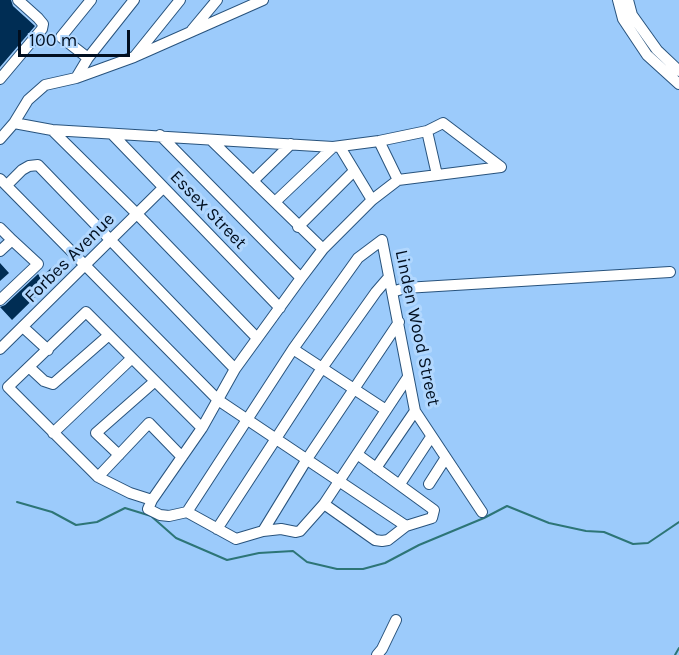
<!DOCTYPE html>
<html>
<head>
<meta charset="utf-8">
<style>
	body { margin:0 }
	#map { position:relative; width:679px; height:655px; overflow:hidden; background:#9ccbfb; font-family:Karla,sans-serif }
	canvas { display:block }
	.scale { position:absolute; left:18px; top:30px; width:112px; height:27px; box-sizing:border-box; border:3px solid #010f20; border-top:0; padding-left:8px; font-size:18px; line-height:21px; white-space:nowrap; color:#010f20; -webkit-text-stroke:4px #b1d7fe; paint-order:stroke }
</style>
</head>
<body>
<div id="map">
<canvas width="679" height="655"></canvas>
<div class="scale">100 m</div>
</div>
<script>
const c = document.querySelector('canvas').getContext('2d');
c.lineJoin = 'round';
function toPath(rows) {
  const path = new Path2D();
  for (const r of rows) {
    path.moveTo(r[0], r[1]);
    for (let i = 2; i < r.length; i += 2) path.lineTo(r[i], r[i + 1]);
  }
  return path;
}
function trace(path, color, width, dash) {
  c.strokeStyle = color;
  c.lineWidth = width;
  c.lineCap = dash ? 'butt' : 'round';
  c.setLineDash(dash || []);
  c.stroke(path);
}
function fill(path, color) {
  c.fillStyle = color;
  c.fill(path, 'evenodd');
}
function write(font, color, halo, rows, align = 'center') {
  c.font = font + ' Karla,sans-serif';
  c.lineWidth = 6;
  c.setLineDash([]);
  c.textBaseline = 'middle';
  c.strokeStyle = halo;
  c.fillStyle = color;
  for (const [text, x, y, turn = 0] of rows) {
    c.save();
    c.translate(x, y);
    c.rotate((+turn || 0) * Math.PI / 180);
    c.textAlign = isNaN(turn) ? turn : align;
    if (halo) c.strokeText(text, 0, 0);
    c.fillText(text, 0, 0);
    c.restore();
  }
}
const stream = toPath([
	[17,502,52,512,76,525,97,522,125,508,151,516,176,538,227,560,259,553,293,551,307,562,337,569,363,569,385,563,419,545,484,518,507,506,549,523,586,531,604,532,633,544,648,543,679,522],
	[675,655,679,648]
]);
const building = toPath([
	[0,0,11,0,13,6,35,26,0,67],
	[0,263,9,273,0,281],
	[54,265,61,272,12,320,0,307,5,305,38,274,41,278]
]);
const minor = toPath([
	[618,0,623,19,647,55,679,84],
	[628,0,632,15,657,50,679,71],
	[192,30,217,0],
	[135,56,180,0],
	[88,58,61,37,91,0],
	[76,78,88,58,134,0],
	[0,79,42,29,43,24,38,18,18,0],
	[14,123,52,130,333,147,379,141,427,131,443,123,501,167],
	[52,130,137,214,257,338],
	[427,131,437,175],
	[112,134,280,308],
	[160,135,301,278],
	[0,139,14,123,28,100,45,85,76,78,134,57,263,0],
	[211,140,323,249],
	[379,141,398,180],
	[340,147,372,200],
	[0,179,218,400,406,526],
	[253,181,291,144],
	[7,185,22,170,29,166,38,165,235,369],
	[275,202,333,147],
	[298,227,354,171],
	[0,228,12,240],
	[0,251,12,240,38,264,0,300],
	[392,292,405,288,670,272],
	[24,328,48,350],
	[0,349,163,188],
	[293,349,386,410],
	[29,367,44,381,53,384,109,335],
	[408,377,324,504,300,531,296,532,281,529,263,531,236,539,187,512,169,516,160,515,148,509,152,500,202,428,235,369,301,278,323,249,372,200,398,180,501,167],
	[53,433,132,358],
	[119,455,96,433,154,382],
	[376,468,415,411],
	[98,477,149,423,182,457],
	[400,484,431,437],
	[429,484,445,459],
	[152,500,130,493,98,477,8,387,86,312,202,428],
	[324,504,375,540,382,541,388,540,406,526,432,518,434,510,357,454],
	[187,512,293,349,358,258,382,240,415,411,482,512],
	[217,529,322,368,376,292,389,277],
	[263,531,307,459,399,322],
	[377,655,382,649,396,620]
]);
const streetNames = [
	["Essex Street",208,210,46],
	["Forbes Avenue",70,258,-45],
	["Linden Wood Street",417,328,78]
];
trace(stream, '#2d7576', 2);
fill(building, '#002d54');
trace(minor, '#28537d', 12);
trace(minor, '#fff', 10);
write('18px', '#010f20', '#b1d7fe', streetNames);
</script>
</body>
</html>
